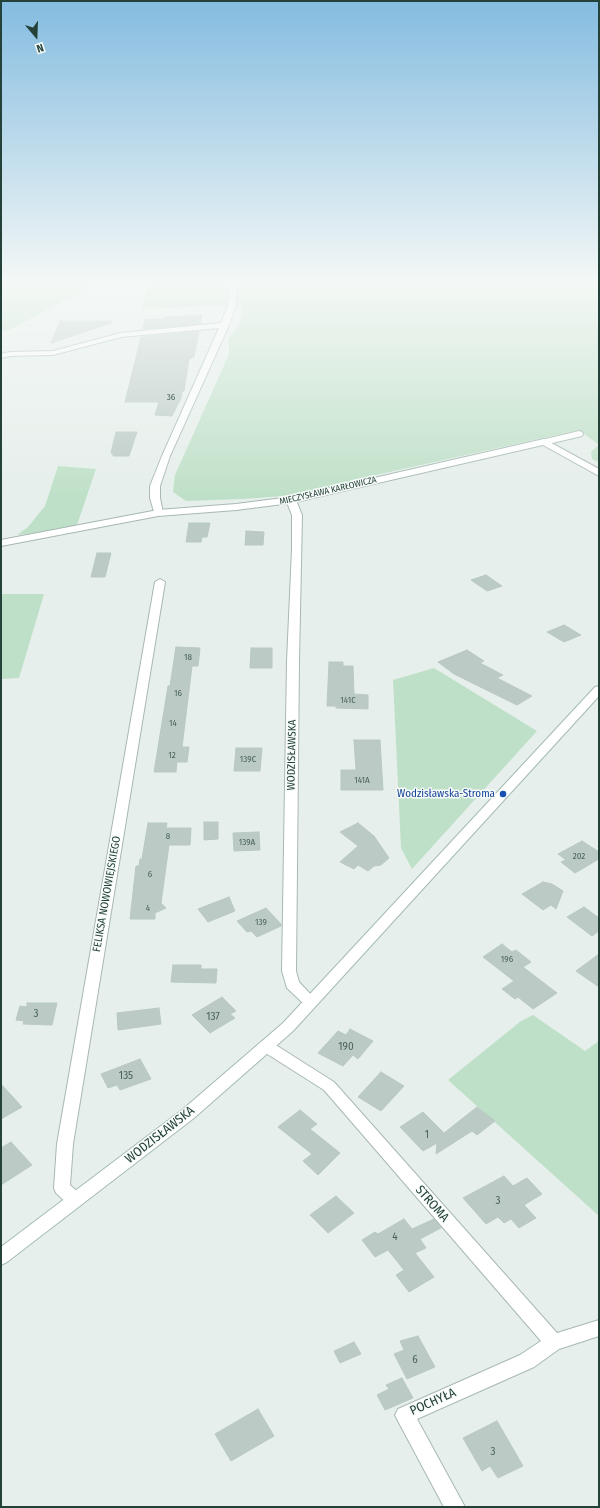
<!DOCTYPE html>
<html>
<head>
<meta charset="utf-8">
<style>
	body { margin:0 }
	#map { position:relative; width:600px; height:1508px; overflow:hidden; background:#e6efeb; font-family:"Fira Sans Condensed",sans-serif }
	canvas { display:block }
	.frame { position:absolute; inset:0; border:2px solid #24423a; pointer-events:none }
	.north { position:absolute; left:16px; top:16px; width:40px; height:40px; -webkit-text-stroke:3px #f7fbf9; paint-order:stroke; rotate:161deg; font-size:11px; font-weight:700; line-height:16px; text-align:center; color:#24423a }
	.north::after { content:''; display:block; margin:auto; width:14px; height:18px; background:#24423a; clip-path:polygon(50% 0,100% 100%,50% 72%,0 100%) }
</style>
</head>
<body>
<div id="map">
<canvas width="600" height="1508"></canvas>
<div class="frame"></div>
<div class="north">N</div>
</div>
<script>
const c = document.querySelector('canvas').getContext('2d');
c.lineJoin = 'round';
function fill(path, color) {
  c.fillStyle = color;
  c.fill(path, 'evenodd');
}
function toPath(rows) {
  const path = new Path2D();
  for (const r of rows) {
    path.moveTo(r[0], r[1]);
    for (let i = 2; i < r.length; i += 2) path.lineTo(r[i], r[i + 1]);
  }
  return path;
}
function trace(path, color, width, dash) {
  c.strokeStyle = color;
  c.lineWidth = width;
  c.lineCap = dash ? 'butt' : 'round';
  c.setLineDash(dash || []);
  c.stroke(path);
}
function write(font, color, halo, rows, align = 'center') {
  c.font = font + ' "Fira Sans Condensed",sans-serif';
  c.lineWidth = 3;
  c.setLineDash([]);
  c.textBaseline = 'middle';
  c.strokeStyle = halo;
  c.fillStyle = color;
  for (const [text, x, y, turn = 0] of rows) {
    c.save();
    c.translate(x, y);
    c.rotate((+turn || 0) * Math.PI / 180);
    c.textAlign = isNaN(turn) ? turn : align;
    if (halo) c.strokeText(text, 0, 0);
    c.fillText(text, 0, 0);
    c.restore();
  }
}
const green = toPath([
	[1,285,94,285,9,330,1,331],
	[148,285,599,285,599,462,592,459,591,452,599,445,579,430,376,475,297,495,243,499,186,501,173,492,175,475,229,354,229,338,240,323,243,305,142,309],
	[58,466,96,469,76,528,17,535,28,527,45,506],
	[1,594,44,594,19,678,1,679],
	[434,668,537,731,412,869,401,848,393,680],
	[533,1015,585,1051,599,1041,599,1216,448,1080,521,1021]
]);
const building = toPath([
	[184,315,202,315,200,324,143,329,145,319,164,319,164,317,184,316,184,315],
	[60,321,111,321,111,323,51,343,60,321],
	[199,331,194,357,189,359,184,391,182,391,181,398,172,416,155,415,159,402,125,402,141,337,199,331],
	[116,432,137,432,129,456,113,456,113,454,111,453,116,432],
	[189,523,210,523,207,537,202,537,201,542,186,542,189,523],
	[246,531,264,532,263,545,245,545,246,531],
	[97,553,111,553,105,577,91,577,97,553],
	[486,575,502,586,487,591,471,580,486,575],
	[564,625,581,635,564,642,547,632,564,625],
	[176,647,200,648,198,666,192,666,182,747,189,747,187,762,177,762,176,772,154,772,168,686,170,686,176,647],
	[251,648,272,648,272,668,250,668,251,648],
	[467,650,484,661,480,663,503,675,497,678,532,696,517,705,454,674,438,662,467,650],
	[329,662,343,662,343,666,353,666,354,694,368,695,368,709,336,708,336,706,327,706,329,662],
	[354,740,380,740,383,790,341,790,341,770,356,770,354,740],
	[236,748,262,748,260,771,234,771,236,748],
	[204,822,218,822,218,839,204,840,204,822],
	[148,823,167,823,166,828,191,828,190,845,169,845,161,903,166,908,155,913,155,919,130,919,136,866,139,866,140,859,142,859,148,823],
	[358,823,374,836,389,858,381,865,374,866,368,871,358,865,354,869,340,862,358,846,340,832,358,823],
	[259,832,260,850,234,851,233,833,259,832],
	[582,841,599,852,599,859,575,873,561,862,566,860,558,854,582,841],
	[543,882,552,884,563,891,556,909,551,905,543,910,522,894,543,882],
	[229,897,235,911,208,922,198,909,229,897],
	[584,907,599,918,599,931,592,936,567,917,584,907],
	[266,908,281,924,281,926,257,937,251,931,247,932,237,921,266,908],
	[502,944,512,952,516,950,531,962,523,967,557,993,533,1009,518,997,515,999,502,989,514,981,483,957,502,944],
	[599,954,599,987,576,971,599,954],
	[173,965,201,965,201,969,217,969,216,983,171,982,173,965],
	[222,997,236,1011,230,1014,235,1018,210,1033,192,1015,222,997],
	[27,1003,57,1003,52,1025,23,1024,24,1021,16,1020,20,1006,27,1007,27,1003],
	[159,1008,161,1024,118,1030,117,1013,159,1008],
	[350,1029,373,1041,358,1059,353,1055,343,1066,318,1053,338,1031,346,1035,350,1029],
	[140,1059,151,1079,120,1090,117,1085,108,1088,101,1074,140,1059],
	[381,1072,404,1086,381,1111,358,1097,381,1072],
	[1,1084,22,1107,1,1119,1,1084],
	[477,1107,495,1121,477,1135,472,1131,436,1154,437,1143,423,1151,400,1127,423,1112,444,1133,477,1107],
	[300,1110,317,1124,310,1129,340,1153,318,1175,303,1161,312,1154,278,1127,300,1110],
	[11,1142,32,1165,1,1185,1,1148,11,1142],
	[504,1176,513,1186,527,1178,542,1194,524,1205,536,1218,519,1228,511,1219,504,1223,498,1217,486,1224,463,1198,504,1176],
	[336,1196,354,1213,328,1233,310,1215,336,1196],
	[404,1219,412,1229,434,1219,441,1228,420,1239,426,1248,415,1253,434,1277,409,1292,396,1275,404,1270,388,1250,375,1257,362,1240,375,1232,378,1234,404,1219],
	[418,1336,435,1367,407,1379,394,1354,404,1350,400,1341,418,1336],
	[354,1342,361,1354,340,1363,334,1351,354,1342],
	[402,1378,413,1398,385,1410,377,1395,389,1389,386,1385,402,1378],
	[258,1409,274,1436,231,1461,215,1434,258,1409],
	[497,1421,523,1466,498,1478,490,1466,482,1471,463,1438,497,1421]
]);
const minor = toPath([
	[230,285,236,285,236,305,229,325,170,456,160,486,160,498,163,513,161,515,155,515,150,498,150,486,162,456,219,328,121,337,53,355,10,356,1,358,1,354,10,352,53,351,121,333,221,323,228,305,230,285],
	[579,431,582,432,583,434,582,436,544,445,540,442,541,440,579,431],
	[291,497,296,500,302,515,299,661,296,971,299,982,318,1002,316,1006,311,1007,306,1006,287,988,282,971,287,661,292,549,292,515,286,500,291,497],
	[160,579,165,582,73,1144,70,1185,81,1195,83,1200,81,1205,75,1207,69,1205,56,1193,54,1188,57,1144,155,582,160,579],
	[266,1040,271,1042,334,1082,557,1333,599,1320,599,1336,559,1349,534,1367,417,1419,465,1507,444,1507,398,1421,395,1415,398,1409,520,1355,541,1341,324,1090,261,1050,258,1046,261,1042,266,1040]
]);
const tertiary = toPath([
	[544,439,599,469,599,476,543,445,291,503,236,510,158,516,1,546,1,540,158,510,236,504,291,497,544,439]
]);
const secondary = toPath([
	[599,686,599,696,293,1031,194,1118,7,1262,1,1265,1,1247,182,1110,283,1023,595,687,599,686]
]);
const markers = [
	[503,794,4,"#1a4fb4"]
];
const numberNames = [
	["36",171,397],
	["18",188,657],
	["16",178,693],
	["141C",348,700],
	["14",173,723],
	["12",172,755],
	["139C",248,759],
	["141A",362,780],
	["8",168,836],
	["139A",247,842],
	["202",579,856],
	["6",150,874],
	["4",148,908],
	["139",261,922],
	["196",507,959]
];
const farStreetnames = [
	["MIECZYSŁAWA KARŁOWICZA",328,491,-13]
];
const streetNames = [
	["WODZISŁAWSKA",292,755,-89],
	["FELIKSA NOWOWIEJSKIEGO",107,894,-80]
];
const transitNames = [
	["Wodzisławska-Stroma",495,794]
];
const nearNumbernames = [
	["3",36,1014],
	["137",213,1017],
	["190",346,1047],
	["135",126,1076],
	["1",427,1135],
	["3",498,1201],
	["4",395,1237],
	["6",415,1360],
	["3",493,1452]
];
const nearStreetnames = [
	["WODZISŁAWSKA",160,1135,-38],
	["STROMA",432,1204,49],
	["POCHYŁA",433,1402,-24]
];
fill(green, '#bfe0c8');
fill(building, '#bbcac4');
trace(building, '#b8c9c2', 1);
trace(minor, '#a8b8b2', 2);
trace(tertiary, '#a8b8b2', 2);
trace(secondary, '#a4bbb3', 2);
fill(minor, '#fff');
fill(tertiary, '#fff');
fill(secondary, '#fff');
const sky = c.createLinearGradient(0, 0, 0, 496);
sky.addColorStop(0, '#84bce0');
sky.addColorStop(0.57, '#f4f8f6');
sky.addColorStop(1, '#f4f8f600');
c.fillStyle = sky;
c.fillRect(0, 0, 600, 496);
for (const [x, y, r, color] of markers) {
  const dot = new Path2D();
  dot.arc(x, y, r, 0, 2 * Math.PI);
  c.fillStyle = color;
  c.fill(dot);
  trace(dot, '#f7fbf9', 1.5);
}
write('9px', '#4a645c', null, numberNames);
write('9px', '#24423a', '#f7fbf9', farStreetnames);
write('11px', '#24423a', '#f7fbf9', streetNames);
write('11px', '#164399', '#f7fbf9', transitNames, 'right');
write('11px', '#4a645c', null, nearNumbernames);
write('13px', '#24423a', '#f7fbf9', nearStreetnames);
</script>
</body>
</html>
